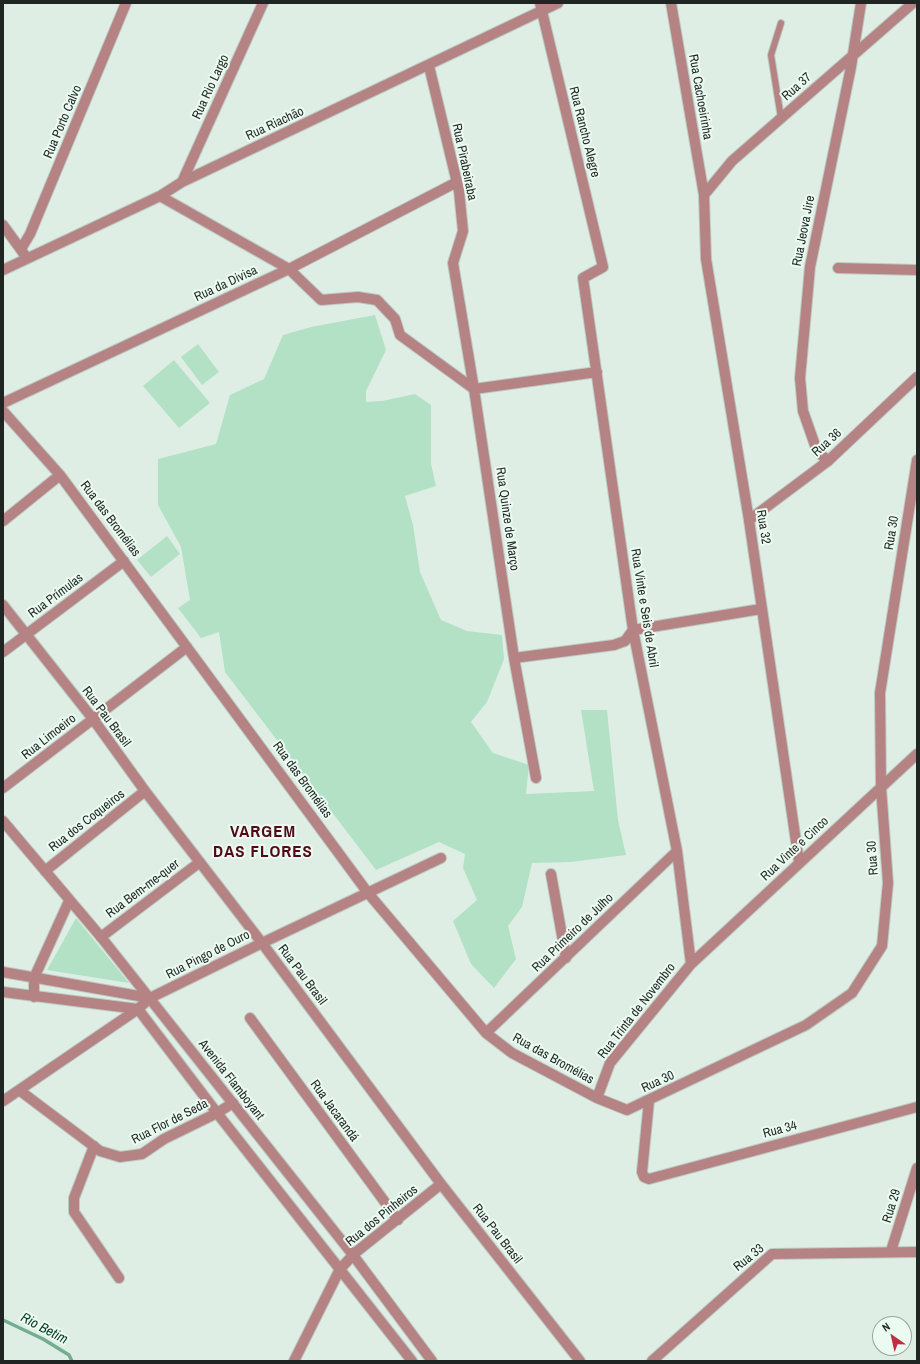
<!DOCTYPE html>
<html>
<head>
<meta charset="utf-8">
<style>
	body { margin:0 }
	#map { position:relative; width:920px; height:1364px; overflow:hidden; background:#dfeee5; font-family:"Archivo Narrow",sans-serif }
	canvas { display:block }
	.frame { position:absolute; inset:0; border:4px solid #1f2522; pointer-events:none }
	.north { position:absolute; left:872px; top:1316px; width:40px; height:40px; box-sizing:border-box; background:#ecfbf2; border:1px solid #9aa59f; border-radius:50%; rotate:326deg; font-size:11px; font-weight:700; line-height:16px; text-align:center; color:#1f2522 }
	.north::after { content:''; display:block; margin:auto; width:14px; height:18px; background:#bf2e44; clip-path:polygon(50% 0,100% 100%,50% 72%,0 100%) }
</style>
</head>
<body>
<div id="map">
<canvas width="920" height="1364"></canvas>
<div class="frame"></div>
<div class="north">N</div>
</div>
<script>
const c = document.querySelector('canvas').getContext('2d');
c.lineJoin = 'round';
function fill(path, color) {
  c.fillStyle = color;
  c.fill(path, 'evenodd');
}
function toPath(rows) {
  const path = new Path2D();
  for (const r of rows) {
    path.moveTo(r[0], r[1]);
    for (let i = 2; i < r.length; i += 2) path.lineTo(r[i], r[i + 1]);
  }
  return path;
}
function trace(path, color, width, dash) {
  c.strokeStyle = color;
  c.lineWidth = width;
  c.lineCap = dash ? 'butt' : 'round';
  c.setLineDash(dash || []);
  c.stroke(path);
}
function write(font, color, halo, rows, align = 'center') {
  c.font = font + ' "Archivo Narrow",sans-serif';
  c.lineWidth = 4;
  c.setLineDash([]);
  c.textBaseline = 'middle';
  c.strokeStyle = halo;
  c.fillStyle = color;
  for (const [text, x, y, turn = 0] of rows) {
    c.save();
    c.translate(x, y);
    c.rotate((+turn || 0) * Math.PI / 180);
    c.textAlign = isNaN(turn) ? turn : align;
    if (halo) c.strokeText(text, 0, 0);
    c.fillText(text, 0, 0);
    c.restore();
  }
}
const green = toPath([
	[375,315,386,350,366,391,366,402,382,401,415,394,431,405,431,464,436,486,405,496,413,525,420,572,441,620,467,631,502,635,504,659,487,702,471,722,493,753,529,765,526,794,594,791,581,710,607,710,618,820,626,855,571,862,532,863,522,907,508,926,516,959,494,988,471,964,453,921,477,900,463,868,465,854,439,842,376,870,225,672,219,632,201,638,178,608,190,600,181,547,158,505,158,459,216,444,230,395,264,379,283,335,311,327],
	[198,344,219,372,202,385,181,357],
	[174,360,210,403,179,428,143,386],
	[167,536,180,554,151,577,137,560],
	[76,918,129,983,47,970]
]);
const stream = toPath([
	[3,1320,43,1339,69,1355,72,1361]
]);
const service = toPath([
	[781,23,771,55,781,118]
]);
const minor = toPath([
	[540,3,603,267,583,278,633,630,677,851,691,964],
	[671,3,704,195,706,259,749,520,799,862],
	[429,66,459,191,463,231,453,263,474,389,514,658,536,778],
	[182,182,263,3],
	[704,195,732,161,913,3],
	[160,196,289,269,321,300,358,297,377,300,395,319,400,335,474,389,597,372],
	[3,225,24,254],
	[21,249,30,234,126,3],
	[838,268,917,270],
	[3,270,160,196,182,182,558,3],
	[3,403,289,269,457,182],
	[3,411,60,475,368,893,486,1033,512,1053,597,1098,627,1110,806,1025,852,993,882,946,888,883,881,787,880,693,917,460],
	[828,461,817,451,803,411,800,378,810,267,851,67,861,3],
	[3,521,60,475],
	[3,605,93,719,145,791,262,943,441,1184,580,1361],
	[3,652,124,561],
	[514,658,614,645,625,641,633,630,761,609],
	[3,788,187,647],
	[45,871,145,791],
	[551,874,566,958],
	[101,937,200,862],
	[250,1018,398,1220],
	[486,1033,677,851],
	[19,1090,100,1151,120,1157,142,1154,164,1139,217,1113,233,1103],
	[597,1098,610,1063,691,964,917,754],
	[3,1101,138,1009,150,998,262,943,441,858],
	[649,1101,642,1172,644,1177,649,1179,917,1107],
	[94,1146,74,1198,74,1212,119,1278],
	[891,1251,917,1168],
	[294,1361,340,1269,355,1253,441,1184],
	[652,1361,772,1254,917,1252]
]);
const tertiary = toPath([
	[749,520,828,461,917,377],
	[3,821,101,937,353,1255,432,1361],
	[3,972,150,998],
	[3,992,138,1009,217,1113,412,1361],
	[34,997,34,978,69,901]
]);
const streetNames = [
	["Rua Rio Largo",211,87,-65],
	["Rua 37",797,87,-42],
	["Rua Cachoeirinha",700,97,80],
	["Rua Porto Calvo",63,122,-67],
	["Rua Riachão",275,124,-25],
	["Rua Rancho Alegre",584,132,76],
	["Rua Pirabeiraba",464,162,78],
	["Rua Jeova Jire",804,231,-79],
	["Rua da Divisa",226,284,-25],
	["Rua 36",827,443,-42],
	["Rua das Bromélias",110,519,53],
	["Rua Quinze de Março",507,519,82],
	["Rua 32",763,527,81],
	["Rua 30",892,533,-81],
	["Rua Prímulas",56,596,-37],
	["Rua Vinte e Seis de Abril",644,608,81],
	["Rua Pau Brasil",106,717,53],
	["Rua Limoeiro",49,737,-38],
	["Rua das Bromélias",302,780,54],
	["Rua dos Coqueiros",87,821,-38],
	["Rua Vinte e Cinco",795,849,-43],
	["Rua 30",873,858,-94],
	["Rua Bem-me-quer",143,889,-37],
	["Rua Primeiro de Julho",573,933,-44],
	["Rua Pingo de Ouro",208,955,-27],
	["Rua Pau Brasil",302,975,53],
	["Rua Trinta de Novembro",637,1011,-52],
	["Rua das Bromélias",553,1059,29],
	["Avenida Flamboyant",231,1080,52],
	["Rua 30",658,1082,-25],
	["Rua Jacarandá",334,1111,54],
	["Rua Flor de Seda",170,1122,-27],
	["Rua 34",780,1130,-15],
	["Rua 29",892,1206,-73],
	["Rua dos Pinheiros",382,1216,-39],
	["Rua Pau Brasil",497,1234,52],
	["Rua 33",749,1258,-39]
];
const waterNames = [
	["Rio Betim",44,1329,28]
];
const districtNames = [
	["VARGEM",263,832],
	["DAS FLORES",263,852]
];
fill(green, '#b2e1c6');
trace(stream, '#72ae8d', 3.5);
trace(service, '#bccac2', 8);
trace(minor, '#bccac2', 12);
trace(tertiary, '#bccac2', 12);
trace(service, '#b68384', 6);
trace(minor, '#b68384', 10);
trace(tertiary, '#b68384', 10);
write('13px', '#1f2522', '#ecfbf2', streetNames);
write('italic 14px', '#043822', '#ecfbf2', waterNames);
c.letterSpacing = '1px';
write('bold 17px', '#510b16', '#ecfbf2', districtNames);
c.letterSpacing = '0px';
</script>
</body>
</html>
